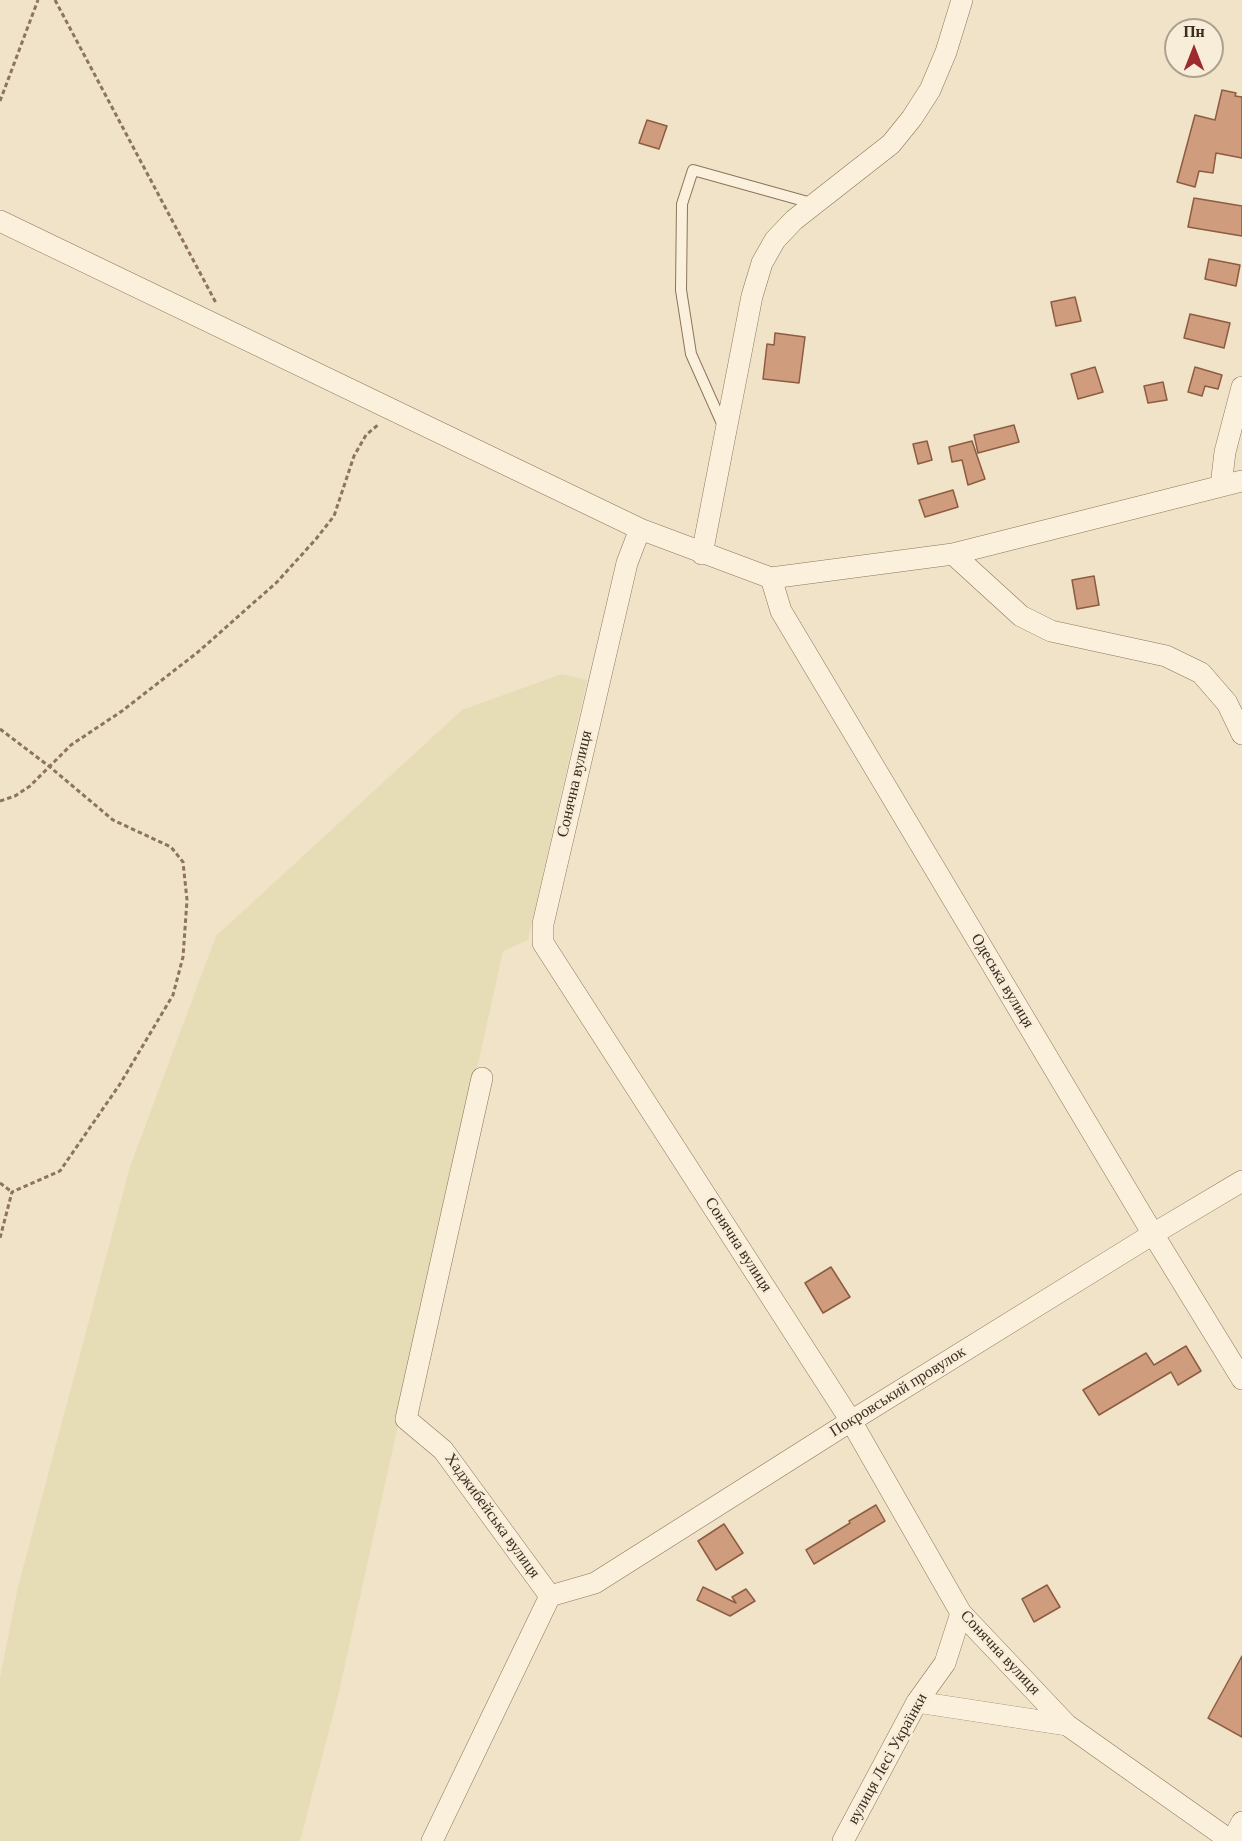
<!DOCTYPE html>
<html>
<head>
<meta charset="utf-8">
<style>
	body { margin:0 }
	#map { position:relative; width:1242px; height:1841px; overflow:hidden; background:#f0e3c8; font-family:"Times New Roman",serif }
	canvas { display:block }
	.north { position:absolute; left:1164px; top:18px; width:60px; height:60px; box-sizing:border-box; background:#f7edd8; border:2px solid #ada08e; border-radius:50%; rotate:0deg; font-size:16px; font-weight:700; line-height:24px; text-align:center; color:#3d2d20 }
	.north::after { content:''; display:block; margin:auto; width:21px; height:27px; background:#9e2a2f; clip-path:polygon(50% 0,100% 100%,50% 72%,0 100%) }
</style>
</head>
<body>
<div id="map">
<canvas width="1242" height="1841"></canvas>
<div class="north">Пн</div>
</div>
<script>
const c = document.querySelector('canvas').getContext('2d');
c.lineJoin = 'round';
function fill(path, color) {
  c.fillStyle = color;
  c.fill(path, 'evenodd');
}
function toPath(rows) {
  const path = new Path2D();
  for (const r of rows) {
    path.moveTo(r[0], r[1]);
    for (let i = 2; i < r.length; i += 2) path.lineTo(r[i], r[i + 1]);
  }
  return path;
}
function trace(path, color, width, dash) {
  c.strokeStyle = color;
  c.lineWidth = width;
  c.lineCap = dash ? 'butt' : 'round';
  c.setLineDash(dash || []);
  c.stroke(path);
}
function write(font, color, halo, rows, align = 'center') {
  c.font = font + ' "Times New Roman",serif';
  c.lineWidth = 5;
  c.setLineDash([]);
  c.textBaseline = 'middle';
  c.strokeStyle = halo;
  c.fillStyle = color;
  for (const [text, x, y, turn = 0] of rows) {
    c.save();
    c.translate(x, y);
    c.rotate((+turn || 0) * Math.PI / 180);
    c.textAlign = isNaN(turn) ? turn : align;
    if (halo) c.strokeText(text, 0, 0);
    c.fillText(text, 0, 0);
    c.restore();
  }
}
const farmland = toPath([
	[562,674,587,680,528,940,503,951,338,1696,300,1841,0,1841,0,1678,18,1587,130,1167,216,936,462,710]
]);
const building = toPath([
	[1222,90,1236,93,1235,96,1242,97,1242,158,1216,153,1213,173,1199,171,1195,187,1177,182,1195,115,1215,120,1222,90],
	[647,120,667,126,659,149,639,143,647,120],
	[1194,198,1242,206,1242,236,1188,227,1194,198],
	[1209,259,1240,265,1236,286,1205,279,1209,259],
	[1075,297,1081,321,1056,326,1051,302,1075,297],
	[1190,314,1230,323,1224,348,1184,338,1190,314],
	[775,333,805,337,799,383,763,379,767,344,774,345,775,333],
	[1095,367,1103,392,1078,399,1071,374,1095,367],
	[1195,367,1222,375,1218,389,1205,386,1202,396,1188,392,1195,367],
	[1163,382,1167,400,1148,403,1144,386,1163,382],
	[1014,425,1019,442,978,453,974,435,1014,425],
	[927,441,932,460,918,464,913,444,927,441],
	[972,441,985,479,968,485,962,460,952,462,949,447,972,441],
	[953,490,958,507,925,517,919,500,953,490],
	[1094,576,1099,605,1077,609,1072,580,1094,576],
	[831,1267,850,1297,823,1313,805,1283,831,1267],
	[1186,1346,1201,1371,1178,1385,1171,1372,1099,1415,1083,1390,1146,1353,1154,1365,1186,1346],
	[876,1505,885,1521,814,1564,806,1550,850,1523,849,1521,876,1505],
	[724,1524,743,1553,716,1570,698,1541,724,1524],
	[1047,1585,1060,1607,1034,1622,1022,1599,1047,1585],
	[703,1587,736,1603,732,1597,746,1589,755,1601,730,1616,697,1600,703,1587],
	[1242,1656,1242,1737,1208,1718,1242,1656]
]);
const path = toPath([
	[55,0,216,303],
	[0,101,38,0],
	[0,729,50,767,113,820,171,847,183,862,187,900,183,957,173,995,120,1084,60,1171,12,1192,0,1238],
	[0,801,15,796,30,786,71,745,122,711,198,652,277,582,316,539,334,516,354,456,366,435,379,424],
	[0,1183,12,1192]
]);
const lane = toPath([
	[724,428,691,354,681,290,682,204,693,170,815,204]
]);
const street = toPath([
	[0,221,640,529,771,578,953,554,1242,481],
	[1221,486,1225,452,1242,387],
	[640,529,627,563,543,924,543,943,851,1421,961,1613,1067,1725,1231,1841],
	[702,554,752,296,762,263,775,240,794,220,891,144,912,118,930,90,946,52,962,0],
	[953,554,1021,616,1051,631,1166,656,1201,673,1227,703,1242,734],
	[771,578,781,611,1153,1234,1242,1379],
	[550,1596,595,1583,851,1421,1153,1234,1242,1181],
	[917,1702,1067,1725],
	[432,1841,550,1596,443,1450,406,1419,482,1078],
	[843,1841,917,1702,945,1663,961,1613],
	[1232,1841,1242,1822]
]);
const streetNames = [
	["Сонячна вулиця",575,784,-77],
	["Одеська вулиця",1002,981,59],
	["Сонячна вулиця",738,1245,57],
	["Покровський провулок",898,1392,-32],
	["Хаджибейська вулиця",492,1516,54],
	["Сонячна вулиця",1000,1653,47],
	["вулиця Лесі Українки",888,1759,-61]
];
fill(farmland, '#e6dcb5');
fill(building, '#cf9c7d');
trace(building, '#8d5c41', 1.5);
trace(lane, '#8d745c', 12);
trace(street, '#8d745c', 22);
trace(path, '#8d745c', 3, [4.5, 3]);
trace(lane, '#faf0dc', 10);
trace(street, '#faf0dc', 21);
write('16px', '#3d2d20', '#f7edd8', streetNames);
</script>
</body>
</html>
